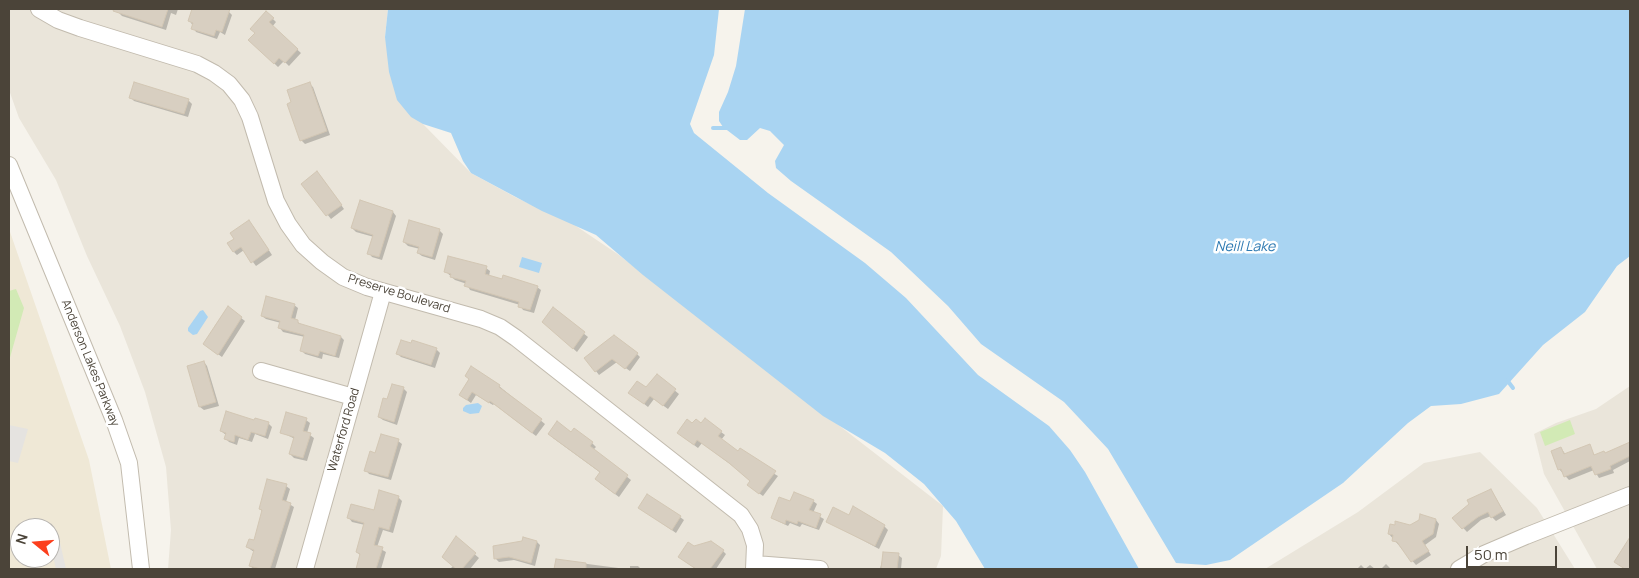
<!DOCTYPE html>
<html>
<head>
<meta charset="utf-8">
<style>
	body { margin:0 }
	#map { position:relative; width:1639px; height:578px; overflow:hidden; background:#f6f3ec; font-family:Manrope,sans-serif }
	canvas { display:block }
	.frame { position:absolute; inset:0; border:10px solid #4b4439; pointer-events:none }
	.north { position:absolute; left:10px; top:518px; width:50px; height:50px; box-sizing:border-box; background:#fff; border:1px solid #b7b4b0; border-radius:50%; rotate:287deg; font-size:14px; font-weight:700; line-height:20px; text-align:center; color:#4b4439 }
	.north::after { content:''; display:block; margin:auto; width:18px; height:22px; background:#fc3f1d; clip-path:polygon(50% 0,100% 100%,50% 72%,0 100%) }
	.scale { position:absolute; left:1466px; top:546px; width:91px; height:22px; box-sizing:border-box; border:2px solid #4b4439; border-top:0; padding-left:6px; font-size:15px; line-height:18px; white-space:nowrap; color:#4b4439; -webkit-text-stroke:4px #fff; paint-order:stroke }
</style>
</head>
<body>
<div id="map">
<canvas width="1639" height="578"></canvas>
<div class="frame"></div>
<div class="north">N</div>
<div class="scale">50 m</div>
</div>
<script>
const c = document.querySelector('canvas').getContext('2d');
c.lineJoin = 'round';
function fill(path, color) {
  c.fillStyle = color;
  c.fill(path, 'evenodd');
}
function toPath(rows) {
  const path = new Path2D();
  for (const r of rows) {
    path.moveTo(r[0], r[1]);
    for (let i = 2; i < r.length; i += 2) path.lineTo(r[i], r[i + 1]);
  }
  return path;
}
function trace(path, color, width, dash) {
  c.strokeStyle = color;
  c.lineWidth = width;
  c.lineCap = dash ? 'butt' : 'round';
  c.setLineDash(dash || []);
  c.stroke(path);
}
function write(font, color, halo, rows, align = 'center') {
  c.font = font + ' Manrope,sans-serif';
  c.lineWidth = 5;
  c.setLineDash([]);
  c.textBaseline = 'middle';
  c.strokeStyle = halo;
  c.fillStyle = color;
  for (const [text, x, y, turn = 0] of rows) {
    c.save();
    c.translate(x, y);
    c.rotate((+turn || 0) * Math.PI / 180);
    c.textAlign = isNaN(turn) ? turn : align;
    if (halo) c.strokeText(text, 0, 0);
    c.fillText(text, 0, 0);
    c.restore();
  }
}
const residential = toPath([
	[9,9,388,9,385,37,423,124,471,173,517,198,573,224,619,255,943,506,941,556,936,569,168,569,171,530,166,467,145,392,120,326,87,256,56,180,19,118,9,90],
	[1630,386,1630,569,1597,569,1544,474,1534,434,1556,423,1596,409],
	[1480,452,1537,508,1575,569,1265,569,1358,512,1424,463]
]);
const education = toPath([
	[9,229,89,460,111,569,9,569],
	[20,528,50,528,50,558,20,558]
]);
const green = toPath([
	[16,289,24,308,9,361,9,291],
	[1570,420,1575,434,1545,446,1540,432]
]);
const parking = toPath([
	[9,425,28,429,18,463,9,461],
	[58,534,66,569,56,569,50,542,50,536]
]);
const water = toPath([
	[388,9,719,9,714,55,690,124,694,133,768,193,865,263,906,298,978,375,1049,426,1070,450,1085,472,1139,569,985,569,956,521,924,484,885,453,823,416,643,275,596,235,542,211,471,173,463,161,451,133,423,124,411,117,397,100,389,72,385,37],
	[745,9,1630,9,1630,256,1617,266,1585,312,1543,345,1499,394,1461,404,1431,406,1408,423,1343,483,1230,560,1206,565,1176,563,1108,449,1064,402,981,344,948,306,891,252,791,181,776,168,775,161,784,145,770,131,760,128,747,140,740,140,723,127,719,121,719,112,728,92,736,66],
	[522,257,542,263,539,273,519,267],
	[203,310,208,317,197,334,193,335,188,331,188,328,200,311],
	[478,403,482,406,479,413,470,414,463,411,463,408,466,405]
]);
const shadow = toPath([
	[120,9,178,9,176,15,171,13,166,30,122,16,118,12],
	[194,9,221,9,228,11,232,15,225,35,220,32,217,39,196,32,190,21],
	[267,13,276,22,272,27,301,53,289,66,284,61,278,67,250,40,256,33],
	[309,84,313,87,330,135,305,144,301,140],
	[130,97,188,100,192,104,188,117,134,101],
	[321,177,344,209,331,219,303,184],
	[393,212,396,216,382,260,372,257,369,253,374,237,356,232,352,228],
	[253,226,272,255,256,266,244,250,237,255,234,252],
	[439,230,443,234,435,260,422,256,418,253,420,249,408,246,404,242],
	[486,268,490,271,489,276,537,287,541,290,534,313,523,310,520,305,470,290,467,284,455,280,445,271],
	[294,305,298,308,295,320,302,325,341,337,344,340,339,358,323,354,322,359,305,354,301,350,305,337,283,332,280,328,281,323,266,319,262,316],
	[228,308,245,321,222,357,208,347,215,329,214,327],
	[553,309,588,337,577,352,547,325],
	[436,349,440,353,435,368,401,357,398,354],
	[637,354,640,357,630,371,617,362,599,375,586,358],
	[204,362,207,366,219,406,204,410,200,407,189,367],
	[657,376,679,394,668,409,654,399,648,407,634,396,646,389],
	[470,380,499,386,545,424,536,436,494,404,493,405,476,395,471,403,464,398],
	[403,388,407,392,397,425,383,420,379,417],
	[306,420,310,423,307,433,314,438,307,461,294,458,290,454,295,439,281,432],
	[255,422,268,423,272,427,268,439,255,434,252,442,239,438,237,445,229,442,225,438,226,435,221,431],
	[702,424,721,432,725,435,721,440,738,453,778,476,763,496,753,489,752,482,734,467,702,443,698,448,683,437,693,425],
	[571,433,592,443,596,447,593,450,631,480,619,497,600,483,601,473,553,438],
	[398,441,402,444,391,480,369,474,366,470,376,455],
	[1630,443,1630,461,1613,470,1614,473,1599,478,1594,470,1569,480,1559,469,1561,448,1566,455,1589,446,1595,456,1606,454],
	[286,486,290,489,286,502,294,507,275,569,254,569,250,566,254,552,247,547,254,542,263,512,260,509],
	[1491,490,1506,515,1496,521,1491,516,1481,520,1467,532,1454,518],
	[398,497,402,501,393,533,383,530,377,547,386,552,381,569,357,569,361,556,357,552,365,525,352,522,349,518,375,512],
	[813,501,817,504,813,513,824,519,819,530,802,524,800,527,790,523,788,526,772,518,791,503],
	[640,508,680,517,684,520,676,533],
	[850,517,884,526,888,530,879,549,827,521],
	[1436,520,1439,524,1436,537,1425,545,1431,555,1416,565,1389,534],
	[456,538,479,558,470,569,450,569,453,566],
	[537,542,540,545,535,566,514,560,499,562,496,559],
	[694,547,723,551,726,554,716,569,696,569,683,560],
	[884,553,898,555,902,558,901,569,880,569],
	[557,560,626,569,555,569],
	[1386,564,1391,569,1381,569],
	[1361,565,1365,569,1357,569],
	[1370,565,1375,569,1365,569],
	[630,566,638,566,641,569,630,569]
]);
const stream = toPath([
	[713,128,728,128],
	[1507,380,1513,388]
]);
const building = toPath([
	[114,9,168,9,162,27,113,11,114,9],
	[192,9,230,9,222,32,216,30,214,36,191,29,193,23,188,21,192,9],
	[266,11,274,18,269,22,298,49,285,63,279,58,274,64,248,40,255,33,250,29,266,11],
	[134,82,189,99,184,114,129,98,134,82],
	[310,82,327,131,300,141,287,104,291,102,287,90,310,82],
	[317,171,342,205,326,216,301,184,317,171],
	[360,200,393,211,379,257,367,254,373,235,351,228,360,200],
	[249,220,269,250,251,263,241,247,233,252,227,243,234,239,230,233,249,220],
	[409,220,440,229,432,257,417,253,419,247,403,242,409,220],
	[448,256,487,266,485,274,502,279,503,275,538,286,530,310,518,307,519,302,464,286,466,281,450,277,451,274,444,272,448,256],
	[266,296,295,304,291,318,298,320,298,323,341,336,335,356,320,351,318,356,300,351,304,335,278,328,280,321,261,316,266,296],
	[228,306,242,317,218,355,203,344,228,306],
	[553,307,585,332,573,349,542,322,553,307],
	[614,335,638,353,625,369,612,359,595,372,584,358,614,335],
	[401,340,411,343,412,340,437,348,431,365,396,354,401,340],
	[204,361,216,402,199,407,187,366,204,361],
	[471,366,500,385,499,387,542,419,532,433,490,401,489,403,472,392,467,400,459,395,469,379,465,376,471,366],
	[657,374,676,389,663,406,650,396,644,404,628,393,637,381,646,387,657,374],
	[392,384,404,387,394,422,378,417,383,398,387,399,392,384],
	[226,411,254,420,255,418,269,422,265,436,251,432,248,440,235,435,234,442,224,439,226,433,220,431,226,411],
	[286,412,307,418,303,431,311,433,303,458,289,454,294,437,280,433,286,412],
	[705,418,722,431,718,436,738,451,740,448,776,471,759,494,747,485,750,481,729,463,697,440,694,445,677,433,687,419,692,423,696,419,701,423,705,418],
	[557,421,571,432,574,428,593,442,590,446,628,475,615,494,595,479,600,472,548,434,557,421],
	[381,434,399,439,388,477,364,471,370,451,375,453,381,434],
	[1630,442,1630,456,1610,466,1611,469,1595,475,1591,466,1564,477,1561,469,1558,470,1551,451,1561,447,1564,454,1590,444,1594,455,1604,451,1605,453,1630,442],
	[267,479,287,484,282,500,291,503,270,569,261,569,249,566,254,550,246,547,249,539,254,540,262,510,259,509,267,479],
	[1491,489,1503,511,1491,518,1488,512,1478,517,1462,529,1452,518,1469,504,1467,500,1491,489],
	[379,490,399,496,389,530,379,527,374,545,383,547,376,569,356,569,360,554,356,552,364,523,347,518,351,504,374,510,379,490],
	[794,492,814,500,809,510,821,514,816,528,798,521,797,524,786,520,785,524,771,518,779,497,790,501,794,492],
	[647,494,681,516,672,530,638,508,647,494],
	[853,506,885,525,875,546,826,522,833,507,849,515,853,506],
	[1420,514,1436,519,1433,534,1422,541,1429,551,1411,562,1397,542,1392,541,1393,535,1388,534,1390,524,1395,525,1395,521,1410,525,1419,520,1420,514],
	[456,536,476,553,462,569,456,569,442,557,456,536],
	[523,537,537,541,531,563,509,557,494,559,493,546,522,541,523,537],
	[1630,537,1630,569,1625,569,1614,562,1630,537],
	[711,541,724,550,710,569,696,569,678,557,688,542,694,546,711,541],
	[883,552,899,553,897,569,881,569,883,552],
	[556,559,586,563,586,569,554,569,556,559]
]);
const minor = toPath([
	[39,9,58,20,80,28,197,64,214,73,229,84,242,100,250,117,276,201,288,224,303,245,322,262,343,277,367,287,481,319,500,327,516,338,741,515,750,529,755,545,754,569],
	[9,165,114,420,129,463,141,569],
	[261,371,353,397],
	[755,564,820,569],
	[305,569,383,292],
	[1459,569,1484,554,1526,536,1630,495]
]);
const streetNames = [
	["Preserve Boulevard",399,294,17],
	["Anderson Lakes Parkway",90,363,68],
	["Waterford Road",344,430,-74]
];
const waterNames = [
	["Neill Lake",1245,247]
];
fill(residential, '#eae5da');
fill(education, '#efe8d6');
fill(green, '#d2eab5');
fill(parking, '#e5e3e0');
fill(water, '#a9d4f2');
fill(shadow, '#0003');
trace(stream, '#a9d4f2', 4);
fill(building, '#d8cfc1');
trace(building, '#d3c7b4', 1);
trace(minor, '#c2bbae', 18);
trace(minor, '#fff', 16);
write('12px', '#4b4439', '#fff', streetNames);
write('italic 14px', '#2e7ab2', '#fff', waterNames);
</script>
</body>
</html>
